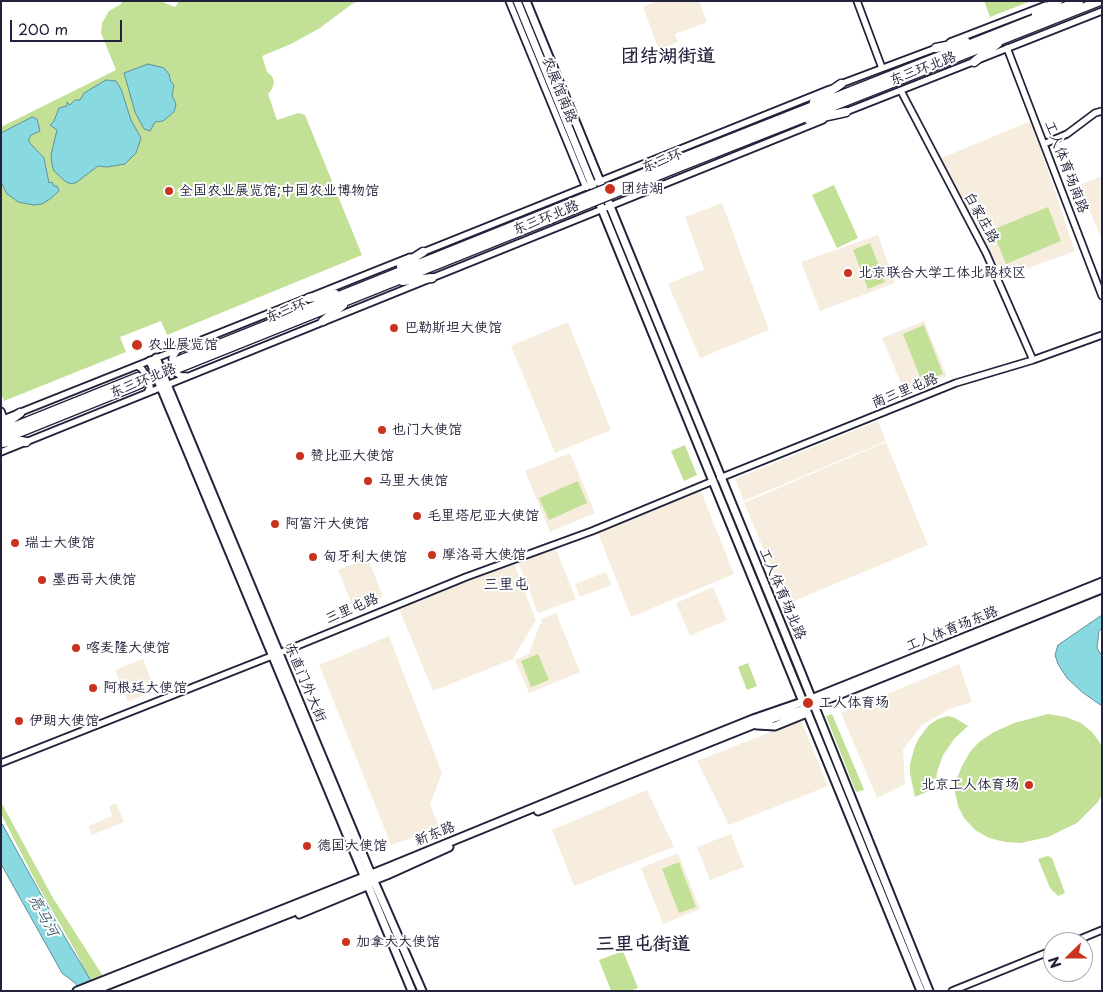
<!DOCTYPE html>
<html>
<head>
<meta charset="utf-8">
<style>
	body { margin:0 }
	#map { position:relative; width:1103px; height:992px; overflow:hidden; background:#fff; font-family:"Playpen Sans",sans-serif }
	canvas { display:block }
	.frame { position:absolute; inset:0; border:2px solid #22223b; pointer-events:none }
	.north { position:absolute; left:1043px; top:932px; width:50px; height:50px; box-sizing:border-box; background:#fff; border:1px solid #a7a7b1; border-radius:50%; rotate:248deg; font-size:14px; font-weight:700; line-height:20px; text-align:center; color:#22223b }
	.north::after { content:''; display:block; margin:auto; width:18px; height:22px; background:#c8321e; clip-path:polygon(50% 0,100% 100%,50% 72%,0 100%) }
	.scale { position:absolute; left:10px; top:20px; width:112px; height:22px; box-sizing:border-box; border:2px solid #22223b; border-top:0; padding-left:6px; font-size:15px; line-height:18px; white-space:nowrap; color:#22223b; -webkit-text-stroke:4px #fff; paint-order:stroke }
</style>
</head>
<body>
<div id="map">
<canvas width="1103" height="992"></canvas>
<div class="frame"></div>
<div class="north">N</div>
<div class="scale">200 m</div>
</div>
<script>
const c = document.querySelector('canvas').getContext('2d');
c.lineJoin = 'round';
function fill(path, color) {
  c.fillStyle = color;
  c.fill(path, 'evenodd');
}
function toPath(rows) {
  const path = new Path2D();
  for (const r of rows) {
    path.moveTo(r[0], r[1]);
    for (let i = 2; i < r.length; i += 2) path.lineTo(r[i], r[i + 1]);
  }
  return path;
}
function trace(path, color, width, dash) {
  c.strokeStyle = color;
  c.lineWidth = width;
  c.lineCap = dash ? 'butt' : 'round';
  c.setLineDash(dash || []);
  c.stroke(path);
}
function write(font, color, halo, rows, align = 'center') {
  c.font = font + ' "Playpen Sans","LXGW WenKai TC",sans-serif';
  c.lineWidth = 4;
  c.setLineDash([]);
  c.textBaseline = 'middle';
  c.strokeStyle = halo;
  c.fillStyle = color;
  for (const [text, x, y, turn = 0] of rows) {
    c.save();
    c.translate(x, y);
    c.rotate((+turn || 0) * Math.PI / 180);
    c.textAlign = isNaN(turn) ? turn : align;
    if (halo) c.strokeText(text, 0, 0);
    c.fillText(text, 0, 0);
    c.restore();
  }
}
const built = toPath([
	[657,1,699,1,707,22,675,34,678,42,659,50,643,7],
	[1031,121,1075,251,1004,277,939,159],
	[1102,176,1102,240,1079,185],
	[722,203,769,330,700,358,668,284,704,269,685,217],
	[878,235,895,283,820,311,801,262],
	[924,321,947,376,905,393,882,338],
	[568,322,611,430,555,453,511,346],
	[878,421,886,441,744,501,735,479],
	[886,442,928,545,787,604,744,503],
	[570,453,595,513,550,532,525,471],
	[700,489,734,574,631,617,597,531],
	[555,547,576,599,538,613,518,562],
	[368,558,383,597,354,609,338,570],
	[514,564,536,620,513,659,433,691,397,604],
	[606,572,611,585,580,597,575,584],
	[713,587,727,620,690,636,676,603],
	[556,613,580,672,529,693,515,660,529,654,540,624,542,623,541,619],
	[389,636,442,773,430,805,440,828,391,845,319,665],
	[143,659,155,690,128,702,115,670],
	[959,664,972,702,950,709,922,725,903,750,905,784,877,798,841,713],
	[801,720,828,786,729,825,697,761],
	[647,790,674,847,574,886,552,830],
	[116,803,124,822,92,835,88,826,112,816,109,806],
	[731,834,744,867,710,880,697,847],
	[678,853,700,909,663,924,641,868]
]);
const green = toPath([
	[122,1,160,1,175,7,178,3,176,1,359,1,352,4,320,28,291,44,262,56,267,72,272,76,274,82,272,89,268,94,277,120,299,113,305,115,362,255,167,335,161,321,120,337,126,352,4,401,1,393,1,127,116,70,101,33,102,23,109,11,121,4],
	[984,1,1031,1,990,17],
	[834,185,858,238,837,248,812,195],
	[1048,207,1061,241,1006,264,992,230],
	[870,243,885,282,868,289,853,250],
	[924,325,943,374,922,382,903,334],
	[685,445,697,475,684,481,671,451],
	[578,481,587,503,549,520,539,498],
	[538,654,549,680,531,687,521,661],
	[748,663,757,686,747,690,738,667],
	[832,714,863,787,864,790,856,792,826,716],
	[1048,714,1066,717,1081,723,1092,732,1101,744,1102,795,1098,802,1077,823,1048,837,1021,843,1005,842,989,838,975,830,964,818,958,806,955,792,957,778,963,764,970,752,979,742,994,732,1014,723],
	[948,716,955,718,968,726,955,738,943,755,937,772,935,788,915,797,910,774,910,764,915,746,919,738,929,725,938,719],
	[1,802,53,898,103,976,90,983,76,952,37,884,1,814],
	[1048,856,1052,858,1065,893,1058,896,1050,888,1038,859],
	[679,862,696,907,679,913,662,869],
	[623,951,638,988,630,991,611,991,599,960]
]);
const water = toPath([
	[148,64,164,68,169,74,171,82,174,85,172,95,176,104,174,112,163,121,155,122,150,131,144,129,135,112,124,73,148,64],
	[106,80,116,81,121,89,131,120,141,138,136,153,125,164,107,167,98,166,77,182,72,184,66,182,54,171,52,165,51,155,57,130,50,125,54,121,59,108,67,106,67,102,70,105,75,100,80,100,84,93,106,80],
	[32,117,37,119,40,131,31,135,29,139,29,142,44,158,49,183,52,182,54,186,57,186,59,191,50,199,42,204,34,205,18,202,13,198,7,194,1,182,1,133,32,117],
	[1102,615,1102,628,1099,631,1097,648,1102,656,1102,706,1082,692,1067,678,1058,664,1055,655,1058,645,1102,615],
	[1,822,59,927,97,991,81,991,75,983,62,973,1,864,1,822]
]);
const highwayTunnel = toPath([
	[138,377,177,361],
	[140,384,179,368]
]);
const minor = toPath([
	[509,1,584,183,587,187],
	[857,1,882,68],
	[950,42,1046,5],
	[1007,48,1102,296],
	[838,85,939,47],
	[901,91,986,253,1033,360],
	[843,113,1102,11],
	[1044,144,1067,134,1095,113,1102,111],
	[421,253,830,89],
	[177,351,172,358,173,368,176,373,181,376,186,376],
	[137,366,142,369,148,379,150,387,147,393],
	[1,411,4,419],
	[1,420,410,257],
	[1,452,823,120],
	[720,478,956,383,1033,360,1102,335],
	[1,763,292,648,466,577,592,531,713,481],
	[299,915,369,886,371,883],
	[1073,942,1102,930],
	[952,991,1053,950]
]);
const major = toPath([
	[517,1,921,991],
	[526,1,800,670,929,991],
	[156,358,373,879,422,991],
	[150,361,412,991],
	[757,725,775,726,807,713],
	[538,811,755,724,801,710,1102,589],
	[77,991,384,869,638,765,753,719,811,699,1102,582],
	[93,991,387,875,449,847]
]);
const highway = toPath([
	[1036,14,1058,1],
	[936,48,966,42],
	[974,62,998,43],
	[814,102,841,84],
	[809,120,846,112],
	[669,163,1079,1],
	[672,170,1100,1],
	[401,266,423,252],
	[403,281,432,278],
	[309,298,335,294],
	[323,321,343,305],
	[177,361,548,212],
	[179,368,551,219],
	[1,427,20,413],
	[1,432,138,377],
	[1,440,140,384],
	[1,443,21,441,26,442]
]);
const highwayBridge = toPath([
	[548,212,669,163],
	[551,219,672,170]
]);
const markers = [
	[610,189,6,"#c8321e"],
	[169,191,5,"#c8321e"],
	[848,273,5,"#c8321e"],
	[394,328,5,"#c8321e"],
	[137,345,6,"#c8321e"],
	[382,430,5,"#c8321e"],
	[300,456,5,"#c8321e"],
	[368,481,5,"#c8321e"],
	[417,516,5,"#c8321e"],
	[275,524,5,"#c8321e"],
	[15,543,5,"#c8321e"],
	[432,555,5,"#c8321e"],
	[313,557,5,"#c8321e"],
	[42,580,5,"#c8321e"],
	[76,648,5,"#c8321e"],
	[93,688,5,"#c8321e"],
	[808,703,6,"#c8321e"],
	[19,721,5,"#c8321e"],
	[1029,785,5,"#c8321e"],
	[307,846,5,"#c8321e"],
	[346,942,5,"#c8321e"]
];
const streetNames = [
	["东三环北路",923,69,-21],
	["农展馆南路",559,90,68],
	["东三环",662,161,-22],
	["工人体育场南路",1066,167,69],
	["东三环北路",546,218,-22],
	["白家庄路",981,218,61],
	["东三环",286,311,-22],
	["东三环北路",143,381,-22],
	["南三里屯路",905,391,-22],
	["工人体育场北路",782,594,67],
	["三里屯路",352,609,-23],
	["工人体育场东路",952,629,-22],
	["东直门外大街",305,683,67],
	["新东路",435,834,-22]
];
const poiNames = [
	["团结湖",621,189],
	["全国农业展览馆;中国农业博物馆",179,191],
	["北京联合大学工体北路校区",858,273],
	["巴勒斯坦大使馆",404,328],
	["农业展览馆",148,345],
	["也门大使馆",392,430],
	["赞比亚大使馆",310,456],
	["马里大使馆",378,481],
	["毛里塔尼亚大使馆",427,516],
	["阿富汗大使馆",285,524],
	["瑞士大使馆",25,543],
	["摩洛哥大使馆",442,555],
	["匈牙利大使馆",323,557],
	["墨西哥大使馆",52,580],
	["喀麦隆大使馆",86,648],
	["阿根廷大使馆",103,688],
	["工人体育场",819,703],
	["伊朗大使馆",29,721],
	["北京工人体育场",1019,785,"right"],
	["德国大使馆",317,846],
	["加拿大大使馆",356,942]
];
const neighbourhoodNames = [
	["三里屯",506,585]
];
const waterNames = [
	["亮马河",43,916,61]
];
const districtNames = [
	["团结湖街道",668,57],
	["三里屯街道",643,945]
];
fill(built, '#f6eddf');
fill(green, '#c3e097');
fill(water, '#89dae0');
trace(water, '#60909e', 1);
trace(highwayTunnel, '#d3d3d8', 8, [8, 4]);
trace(minor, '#22223b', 9);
trace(major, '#22223b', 11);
trace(highway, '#22223b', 11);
trace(minor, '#fff', 5.5);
trace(major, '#fff', 7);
trace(highway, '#fff', 8);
trace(highwayBridge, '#22223b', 11, []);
trace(highwayBridge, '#fff', 8);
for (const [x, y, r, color] of markers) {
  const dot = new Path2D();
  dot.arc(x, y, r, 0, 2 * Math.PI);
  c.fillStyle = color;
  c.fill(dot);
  trace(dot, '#fff', 2);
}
write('14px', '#22223b', '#fff', streetNames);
write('14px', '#22223b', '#fff', poiNames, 'left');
write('15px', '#22223b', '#fff', neighbourhoodNames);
write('italic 15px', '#41596d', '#fff', waterNames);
write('bold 19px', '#22223b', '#fff', districtNames);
</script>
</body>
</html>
